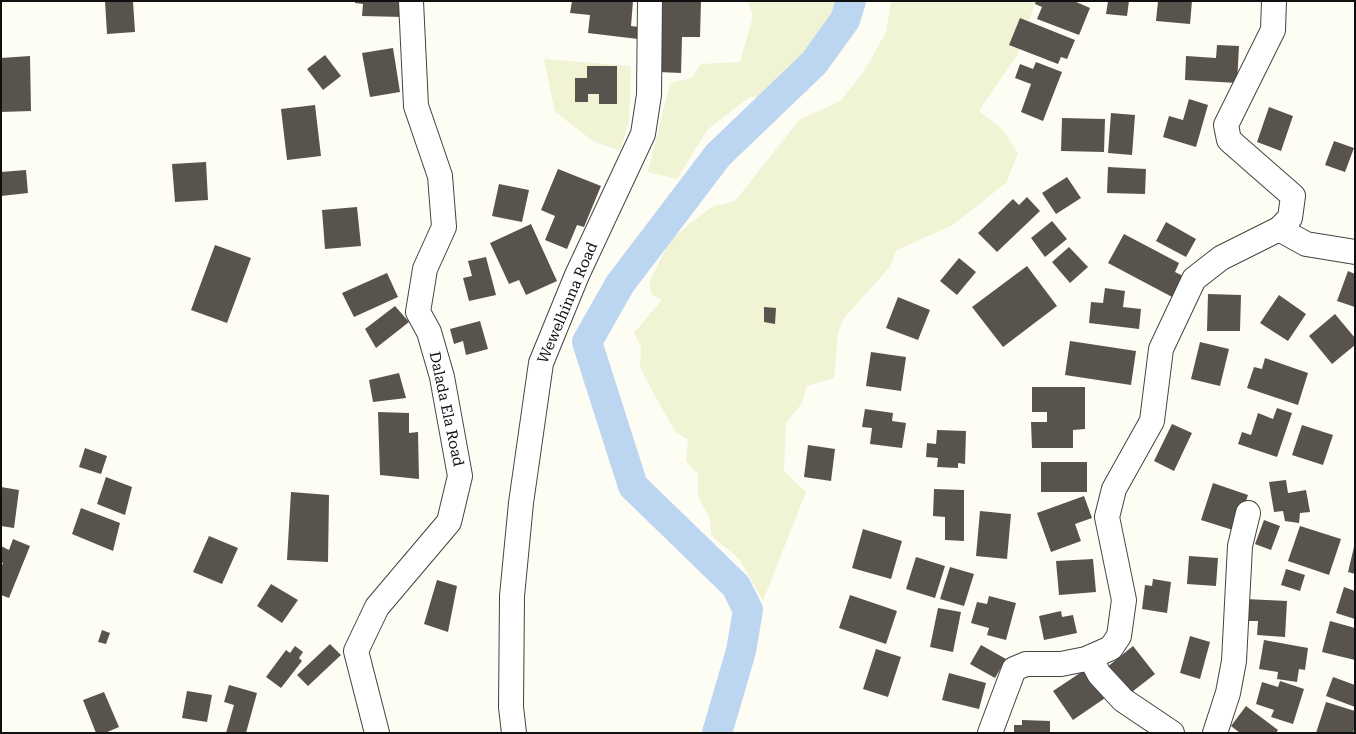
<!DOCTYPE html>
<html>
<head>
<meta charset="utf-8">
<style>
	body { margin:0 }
	#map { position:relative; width:1356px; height:734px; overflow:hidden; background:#fefdf4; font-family:"Roboto Serif",serif }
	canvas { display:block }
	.frame { position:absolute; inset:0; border:2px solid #101010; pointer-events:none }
</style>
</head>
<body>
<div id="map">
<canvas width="1356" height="734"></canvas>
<div class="frame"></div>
</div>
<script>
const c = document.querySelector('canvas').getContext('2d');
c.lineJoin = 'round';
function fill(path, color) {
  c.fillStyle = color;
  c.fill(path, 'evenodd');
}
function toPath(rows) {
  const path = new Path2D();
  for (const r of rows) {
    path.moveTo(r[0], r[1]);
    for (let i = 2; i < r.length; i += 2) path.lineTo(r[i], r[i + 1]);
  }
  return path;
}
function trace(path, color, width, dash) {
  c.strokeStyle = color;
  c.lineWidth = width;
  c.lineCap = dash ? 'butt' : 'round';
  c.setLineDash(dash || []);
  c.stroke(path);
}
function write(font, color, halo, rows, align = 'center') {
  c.font = font + ' "Roboto Serif",serif';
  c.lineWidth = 5;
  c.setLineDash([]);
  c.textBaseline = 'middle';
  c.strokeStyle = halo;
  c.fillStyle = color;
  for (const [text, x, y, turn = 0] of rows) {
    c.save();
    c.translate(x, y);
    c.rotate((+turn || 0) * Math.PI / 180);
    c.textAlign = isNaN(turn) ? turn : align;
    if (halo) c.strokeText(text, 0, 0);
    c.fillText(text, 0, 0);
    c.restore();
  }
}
const farmland = toPath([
	[748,1,840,1,835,15,794,69,762,98,750,97,708,129,677,179,648,172,670,83,692,78,701,64,740,62,753,16],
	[891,1,1036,1,1017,55,979,111,1001,128,1018,153,1006,183,953,225,897,250,889,268,844,318,838,332,834,378,807,386,802,403,786,423,784,471,806,492,763,601,740,560,711,535,710,518,698,497,698,474,686,461,688,440,675,431,651,389,640,367,641,347,634,333,662,300,652,295,649,283,670,240,711,207,735,201,799,120,840,101,863,73,886,32],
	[544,59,631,66,629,122,620,151,593,141,555,112]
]);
const river = toPath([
	[717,733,741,651,748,610,736,586,633,486,587,342,620,284,718,155,814,63,845,20,851,1]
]);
const building = toPath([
	[105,1,133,1,135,32,107,34],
	[355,1,403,1,403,17,362,16,363,4,355,3],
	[572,1,633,1,631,26,639,27,638,39,588,33,590,15,570,13],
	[676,1,701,1,700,37,682,37,681,73,658,72,659,2],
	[1036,1,1074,1,1090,8,1079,35,1037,19,1042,7,1035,4],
	[1108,1,1129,1,1127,16,1106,14],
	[1158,1,1192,1,1190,24,1156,21],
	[1020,18,1075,40,1067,59,1061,57,1058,64,1009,45],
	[1217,45,1239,46,1237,83,1185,80,1186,56,1216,58],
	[393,48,400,92,370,97,362,53],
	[325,55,341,76,323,90,307,69],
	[30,56,31,111,1,112,1,58],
	[1036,62,1062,72,1043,121,1021,112,1031,84,1015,78,1020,64,1033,69],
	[587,66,617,66,617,104,599,104,599,94,588,94,588,102,575,102,575,78,587,78],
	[1189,99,1208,105,1196,147,1163,137,1169,116,1183,120],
	[315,105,321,156,287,160,281,109],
	[1269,107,1293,116,1281,151,1257,142],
	[1111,113,1135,115,1132,155,1108,153],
	[1062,118,1105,119,1104,152,1061,151],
	[1334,141,1354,148,1345,172,1325,165],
	[206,162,208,200,175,202,172,164],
	[1108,167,1146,169,1145,194,1107,193],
	[558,169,601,186,584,227,577,225,567,249,545,240,555,216,541,210],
	[26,170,28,193,1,196,1,172],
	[1067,177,1081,198,1056,214,1042,193],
	[499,184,529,190,522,222,492,216],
	[1027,197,1040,211,997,252,978,233,1013,199,1019,205],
	[357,207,361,246,325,249,322,210],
	[1052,221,1067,239,1045,257,1031,238],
	[1166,222,1196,239,1186,257,1156,241],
	[531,224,557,281,526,295,519,280,509,284,490,243],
	[1124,234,1179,263,1175,272,1185,277,1174,298,1108,263],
	[215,245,251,258,227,323,191,310],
	[1069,247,1088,267,1070,283,1052,262],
	[486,257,496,295,469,301,463,278,472,276,468,261],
	[959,258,976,272,957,295,940,281],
	[1027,266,1057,306,1003,347,972,307],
	[1348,271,1355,274,1355,307,1337,301],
	[387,273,398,297,354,317,342,293],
	[1105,288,1125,291,1123,307,1141,309,1139,329,1089,323,1091,302,1103,303],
	[1208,294,1241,295,1240,331,1207,331],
	[1279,295,1306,314,1288,341,1260,323],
	[898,297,930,310,918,340,886,328],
	[395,306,409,322,376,348,365,329],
	[764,307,776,308,775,324,764,322],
	[1335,314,1355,338,1355,345,1332,364,1309,336],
	[480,321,488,349,466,355,463,341,454,344,450,329],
	[1070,341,1136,351,1131,385,1065,375],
	[1200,342,1229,349,1220,386,1191,379],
	[871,352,906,357,901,391,866,386],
	[1265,358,1308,373,1298,405,1247,388,1254,367,1262,369],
	[399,373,406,398,373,402,369,380],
	[1032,387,1085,387,1085,429,1073,430,1073,448,1032,448,1031,422,1047,422,1047,412,1032,412],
	[1277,408,1292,413,1277,457,1238,444,1242,432,1251,435,1258,413,1273,419],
	[865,409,893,413,892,421,906,423,902,448,870,444,872,428,862,427],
	[378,412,409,413,409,433,418,432,419,479,380,475],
	[1172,424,1192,433,1174,471,1154,461],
	[1302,425,1333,435,1323,465,1292,455],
	[937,430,966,431,965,464,958,463,958,468,937,467,938,458,926,457,927,443,936,444],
	[808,445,835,449,831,481,804,477],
	[85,448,107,456,101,474,79,467],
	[1041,462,1087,462,1087,492,1041,492],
	[106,477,132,487,125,515,97,504],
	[1286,480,1288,493,1306,490,1310,512,1300,513,1299,523,1285,521,1283,511,1274,512,1269,482],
	[1213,483,1248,495,1236,531,1201,520],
	[1,487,19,490,14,528,1,526],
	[934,489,964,490,964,541,945,540,945,517,933,516],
	[291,492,329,495,328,562,287,560],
	[1084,496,1092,518,1075,524,1081,541,1051,552,1037,513],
	[81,508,120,523,113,551,72,534],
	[980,511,1011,514,1007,559,976,556],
	[1264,520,1280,526,1271,550,1255,544],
	[1300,526,1341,539,1329,575,1288,561],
	[863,529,902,541,891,579,852,568],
	[209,536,238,548,222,584,193,572],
	[13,539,30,546,9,598,1,595,1,567,3,563,1,562,1,546,9,550],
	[1354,547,1355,547,1355,574,1348,572],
	[1189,556,1218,558,1216,586,1187,584],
	[916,557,945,566,935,598,906,589],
	[1093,559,1096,592,1059,595,1056,561],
	[950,567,974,574,964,606,940,599],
	[1286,569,1305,575,1300,591,1281,585],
	[1153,579,1171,582,1167,613,1142,609,1145,585,1152,586],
	[437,580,457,586,448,632,424,624],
	[271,584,298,600,282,623,257,606],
	[1344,587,1355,591,1355,619,1336,613],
	[850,595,897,611,886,644,839,628],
	[989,596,1016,603,1006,640,987,635,989,628,971,623,977,602,987,604],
	[1246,599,1287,601,1285,637,1257,635,1258,621,1245,621],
	[938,608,961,612,953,652,930,647],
	[1061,611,1062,617,1073,615,1077,633,1044,640,1039,616],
	[1330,621,1355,628,1355,660,1322,652],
	[102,630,110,633,106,644,98,642],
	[1190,636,1210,642,1200,679,1180,673],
	[1264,640,1308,648,1305,670,1299,669,1297,682,1277,679,1278,672,1259,669],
	[330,644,341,655,308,686,297,675],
	[981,645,1006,659,995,678,970,664],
	[295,646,303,652,299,658,302,661,281,688,266,677,286,650,290,653],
	[1133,646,1155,674,1128,695,1106,668],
	[876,649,901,657,888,697,863,689],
	[1089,667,1108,696,1073,720,1053,691],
	[949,673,986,683,979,709,942,700],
	[1333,677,1355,685,1355,707,1326,696],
	[1280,681,1304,689,1293,724,1271,717,1274,710,1256,704,1262,682,1278,687],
	[229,685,257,693,246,733,226,733,234,705,224,702],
	[187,691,212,695,207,722,182,718],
	[104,692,119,727,105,733,96,733,83,700],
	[1326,702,1355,711,1355,726,1353,733,1316,733],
	[1246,706,1278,730,1276,733,1240,733,1231,726],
	[1022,720,1050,721,1050,733,1014,733,1014,725,1022,725]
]);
const minor = toPath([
	[1279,229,1306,244,1355,252],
	[1090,657,1099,674,1123,700,1172,733],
	[377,733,356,651,377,607,449,522,460,476,442,377,429,332,418,312,425,269,444,227,440,176,416,106,411,1],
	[514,733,511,707,512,596,521,503,541,363,577,275,643,134,649,95,650,1],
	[990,733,1014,669,1026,664,1061,664,1086,659,1111,648,1119,636,1124,600,1107,517,1114,489,1152,421,1161,349,1194,279,1221,258,1279,229,1290,218,1293,196,1229,140,1226,125,1273,30,1274,1],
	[1215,733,1228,693,1234,661,1240,546,1248,513]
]);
const streetNames = [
	["Wewelhinna Road",568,303,-67],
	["Dalada Ela Road",446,409,78]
];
fill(farmland, '#f1f3d5');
trace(river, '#bcd6f2', 30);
fill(building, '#58534d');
trace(minor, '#434343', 26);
trace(minor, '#fff', 24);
write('15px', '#101010', '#fff', streetNames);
</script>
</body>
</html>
